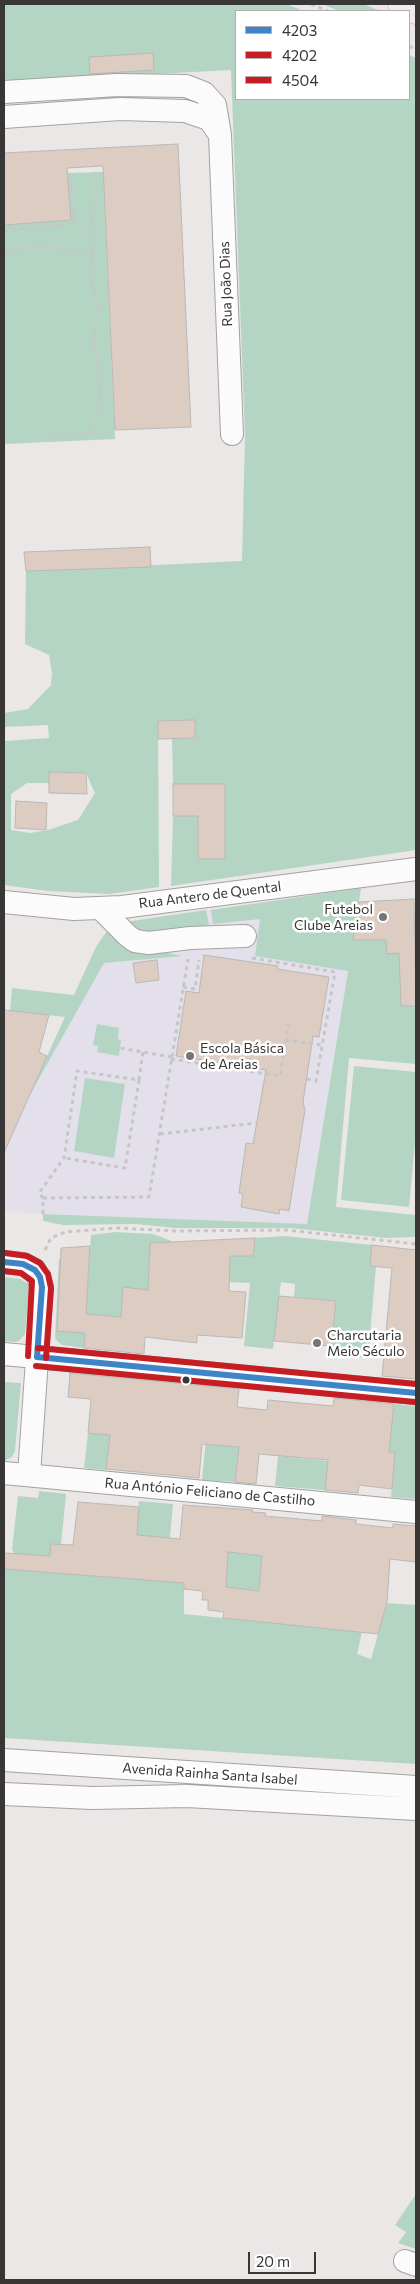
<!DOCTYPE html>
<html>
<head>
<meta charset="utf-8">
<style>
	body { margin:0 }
	#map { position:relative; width:420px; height:2284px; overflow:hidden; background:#eae7e6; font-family:Commissioner,sans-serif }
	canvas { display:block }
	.frame { position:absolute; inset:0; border:5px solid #393736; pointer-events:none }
	.legend { position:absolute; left:235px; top:10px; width:175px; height:90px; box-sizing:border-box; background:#fff; border:1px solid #b0afaf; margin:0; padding:6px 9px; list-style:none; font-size:15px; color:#393736 }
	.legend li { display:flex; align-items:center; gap:10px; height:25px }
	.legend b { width:25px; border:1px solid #b0afaf }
	.scale { position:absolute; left:248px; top:2252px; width:68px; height:22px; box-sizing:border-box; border:2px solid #393736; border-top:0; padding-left:6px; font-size:15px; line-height:18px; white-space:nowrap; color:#393736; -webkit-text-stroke:4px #fff; paint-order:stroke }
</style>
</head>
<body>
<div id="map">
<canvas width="420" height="2284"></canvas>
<div class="frame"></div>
<ul class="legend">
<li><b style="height:6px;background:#3d85c6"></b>4203</li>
<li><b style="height:6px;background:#c61d23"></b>4202</li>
<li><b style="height:6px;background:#c61d23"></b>4504</li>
</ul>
<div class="scale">20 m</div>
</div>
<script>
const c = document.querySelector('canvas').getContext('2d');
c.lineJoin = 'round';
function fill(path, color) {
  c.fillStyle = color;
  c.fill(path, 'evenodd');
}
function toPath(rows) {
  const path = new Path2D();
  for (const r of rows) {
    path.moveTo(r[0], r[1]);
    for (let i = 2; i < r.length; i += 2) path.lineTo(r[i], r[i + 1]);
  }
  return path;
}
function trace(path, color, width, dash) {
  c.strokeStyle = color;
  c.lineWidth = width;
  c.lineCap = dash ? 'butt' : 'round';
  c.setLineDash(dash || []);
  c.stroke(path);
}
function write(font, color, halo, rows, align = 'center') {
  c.font = font + ' Commissioner,sans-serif';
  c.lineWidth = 5;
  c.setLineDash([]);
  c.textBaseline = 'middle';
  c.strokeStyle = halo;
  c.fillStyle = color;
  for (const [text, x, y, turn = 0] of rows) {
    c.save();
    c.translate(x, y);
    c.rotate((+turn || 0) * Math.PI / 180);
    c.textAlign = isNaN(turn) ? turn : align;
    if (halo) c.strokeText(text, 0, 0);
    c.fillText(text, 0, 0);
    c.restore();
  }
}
const education = toPath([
	[361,888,307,1225,4,1212,4,1153,96,947,125,922]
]);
const green = toPath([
	[4,4,286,4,304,11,236,11,236,99,409,99,409,55,416,58,416,850,171,886,173,816,198,816,198,859,225,859,225,784,173,784,172,739,195,738,195,720,158,721,159,887,109,894,48,891,4,885,4,741,49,738,48,725,4,727,4,713,28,709,51,685,52,673,49,655,25,644,26,571,242,561,245,435,231,70,4,82],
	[49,772,86,773,95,793,78,820,48,830,30,833,11,830,11,794,27,783,49,783],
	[322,4,363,4,381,11,339,11],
	[103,172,115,439,4,444,4,225,70,220,67,173],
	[361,888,353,940,386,940,387,954,399,953,401,1005,416,1004,416,1064,349,1058,336,1207,416,1215,416,1237,386,1238,291,1228,176,1228,135,1224,63,1225,43,1221,43,1214,307,1224,348,971,255,956,260,919,213,924,211,910],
	[206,910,209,925,142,935,125,922],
	[111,925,147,949,183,956,104,963,27,1100,65,1017,10,1011,12,988,74,995,96,947],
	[97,1024,119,1028,118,1039,121,1040,119,1056,97,1052,98,1046,93,1045],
	[354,1066,416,1072,416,1132,409,1207,341,1200],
	[85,1078,125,1084,114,1158,74,1151],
	[115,1232,153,1234,174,1242,150,1243,177,1293,123,1288,121,1317,86,1314,91,1235],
	[285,1236,372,1245,370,1265,376,1266,368,1358,330,1354,336,1301,294,1297,295,1284,281,1282,273,1349,244,1346,250,1283,228,1282,230,1256,253,1256,255,1238],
	[59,1259,71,1259,60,1274,57,1330,85,1333,84,1348,62,1345,55,1339],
	[4,1277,20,1279,28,1284,29,1289,25,1334,19,1341,14,1342,4,1341],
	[4,1382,21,1383,15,1451,12,1457,4,1461],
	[394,1404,416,1406,416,1499,391,1497,395,1452,363,1450],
	[104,1412,120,1454,108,1453,106,1470,84,1468,88,1433,102,1434],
	[206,1439,225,1446,239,1447,235,1482,202,1480],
	[278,1456,328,1461,325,1490,275,1486],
	[39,1491,66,1494,61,1545,51,1544,50,1556,14,1554,12,1549,18,1496,38,1498],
	[139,1501,173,1504,166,1581,184,1583,184,1614,362,1632,357,1654,371,1659,387,1603,416,1605,416,1764,4,1738,4,1569,133,1579],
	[203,1537,244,1554,262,1556,259,1591,226,1587,227,1573],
	[416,2194,416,2249,398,2243,406,2232,395,2225]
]);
const building = toPath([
	[153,53,154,70,90,74,89,57,153,53],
	[178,144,191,427,115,430,103,166,67,168,71,220,4,225,4,153,178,144],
	[150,547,151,567,26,571,24,552,150,547],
	[195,720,195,738,158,739,158,721,195,720],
	[49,772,86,773,87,794,49,793,49,772],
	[173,784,225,784,225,859,198,859,198,816,173,816,173,784],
	[16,801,47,803,46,830,15,828,16,801],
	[414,899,416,1006,401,1006,399,953,387,954,386,940,353,940,359,902,414,899],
	[204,955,278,966,277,969,329,977,319,1037,313,1036,303,1102,305,1110,289,1211,280,1209,279,1214,241,1207,243,1194,239,1193,246,1143,253,1144,266,1070,176,1056,186,991,199,993,204,955],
	[157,960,159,980,136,983,133,963,157,960],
	[4,1010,49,1015,39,1052,47,1056,4,1153,4,1010],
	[255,1238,253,1256,230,1256,229,1291,246,1292,242,1338,197,1335,197,1343,145,1337,144,1354,84,1348,85,1333,57,1331,61,1248,90,1246,86,1314,121,1317,123,1287,148,1290,150,1243,255,1238],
	[372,1245,416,1250,416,1379,382,1376,392,1268,370,1266,372,1245],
	[279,1296,336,1301,331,1346,274,1341,279,1296],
	[70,1373,239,1389,237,1407,267,1410,268,1400,333,1406,334,1398,394,1404,389,1452,395,1452,392,1489,359,1485,358,1493,325,1490,328,1460,259,1454,256,1484,235,1482,239,1447,202,1444,199,1478,106,1469,110,1435,88,1433,91,1399,68,1397,70,1373],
	[78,1502,139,1507,137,1535,180,1539,183,1505,253,1510,252,1512,266,1513,265,1516,322,1521,322,1516,356,1520,356,1524,393,1528,393,1524,416,1526,416,1562,390,1559,387,1602,378,1634,223,1618,224,1612,208,1610,208,1600,202,1600,203,1591,184,1589,184,1583,4,1569,4,1553,50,1556,51,1544,73,1545,78,1502],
	[228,1552,262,1556,259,1591,226,1587,228,1552]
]);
const path = toPath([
	[311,4,328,11],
	[409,46,416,50],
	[4,230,74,224,70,173],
	[4,255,39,245,92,255],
	[45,436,93,434,100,400,101,381,93,340,98,306,90,274,92,255,90,229,95,202,95,172],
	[252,958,335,972,316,1081,307,1079],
	[183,987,195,989,199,960],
	[285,1040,322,1045],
	[172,1057,188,959],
	[171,1059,280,1076,289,1020],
	[139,1080,143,1052],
	[160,1134,256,1123],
	[43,1198,39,1193,64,1158,77,1071,139,1080,125,1168,64,1158],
	[43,1214,43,1198,149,1197,172,1057,120,1048],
	[45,1250,51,1238,65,1232,117,1228,176,1231,286,1230,416,1244]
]);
const minor = toPath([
	[4,92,117,85,186,86,204,93,215,105,220,135,232,434],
	[4,117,120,109,185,111,209,119,220,135],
	[4,902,74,909,122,907,416,869],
	[100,908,128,936,135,941,149,943,190,938,245,936],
	[4,1262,23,1264,35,1270,42,1287,29,1475],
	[4,1354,416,1393],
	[4,1473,416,1512],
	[4,1760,416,1787],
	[4,1794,92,1798,187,1796,416,1809],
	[405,2261,416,2265]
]);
const major = toPath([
	[402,4,416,10]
]);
const bus1 = toPath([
	[4,1262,23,1264,35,1270,40,1277,42,1287,37,1357],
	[37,1357,416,1393]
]);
const bus2 = toPath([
	[4,1271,21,1273,32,1281,28,1356],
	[36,1366,415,1402]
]);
const bus3 = toPath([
	[5,1253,27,1256,40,1263,48,1274,51,1288,46,1358],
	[38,1348,416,1384]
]);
const markers = [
	[383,917,5,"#777574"],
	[190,1056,5,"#777574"],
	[317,1343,5,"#777574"],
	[186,1380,4.5,"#393736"]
];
const streetNames = [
	["Rua João Dias",226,284,-92],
	["Rua Antero de Quental",210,895,-7],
	["Rua António Feliciano de Castilho",210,1492,5],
	["Avenida Rainha Santa Isabel",210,1774,4]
];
const poiNames = [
	["Futebol",373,909,"right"],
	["Clube Areias",373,925,"right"],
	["Escola Básica",200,1048],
	["de Areias",200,1064],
	["Charcutaria",327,1335],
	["Meio Século",327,1351]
];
fill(education, '#e4e0eb');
fill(green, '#b4d5c4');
fill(building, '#dcccc2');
trace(building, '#bab8b7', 1);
trace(minor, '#a4a2a1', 24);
trace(major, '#bbaeb3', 29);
trace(path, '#c7c6c6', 3, [4, 4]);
trace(minor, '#fcfbfb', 22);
trace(major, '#f1eaec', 28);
trace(bus1, '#3d85c6', 6);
trace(bus2, '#c61d23', 6);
trace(bus3, '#c61d23', 6);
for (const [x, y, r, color] of markers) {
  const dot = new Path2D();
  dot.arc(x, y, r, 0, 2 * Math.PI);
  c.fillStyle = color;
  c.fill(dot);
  trace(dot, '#fff', 2);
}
write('14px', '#393736', '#fff', streetNames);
write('14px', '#393736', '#fff', poiNames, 'left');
</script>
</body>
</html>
